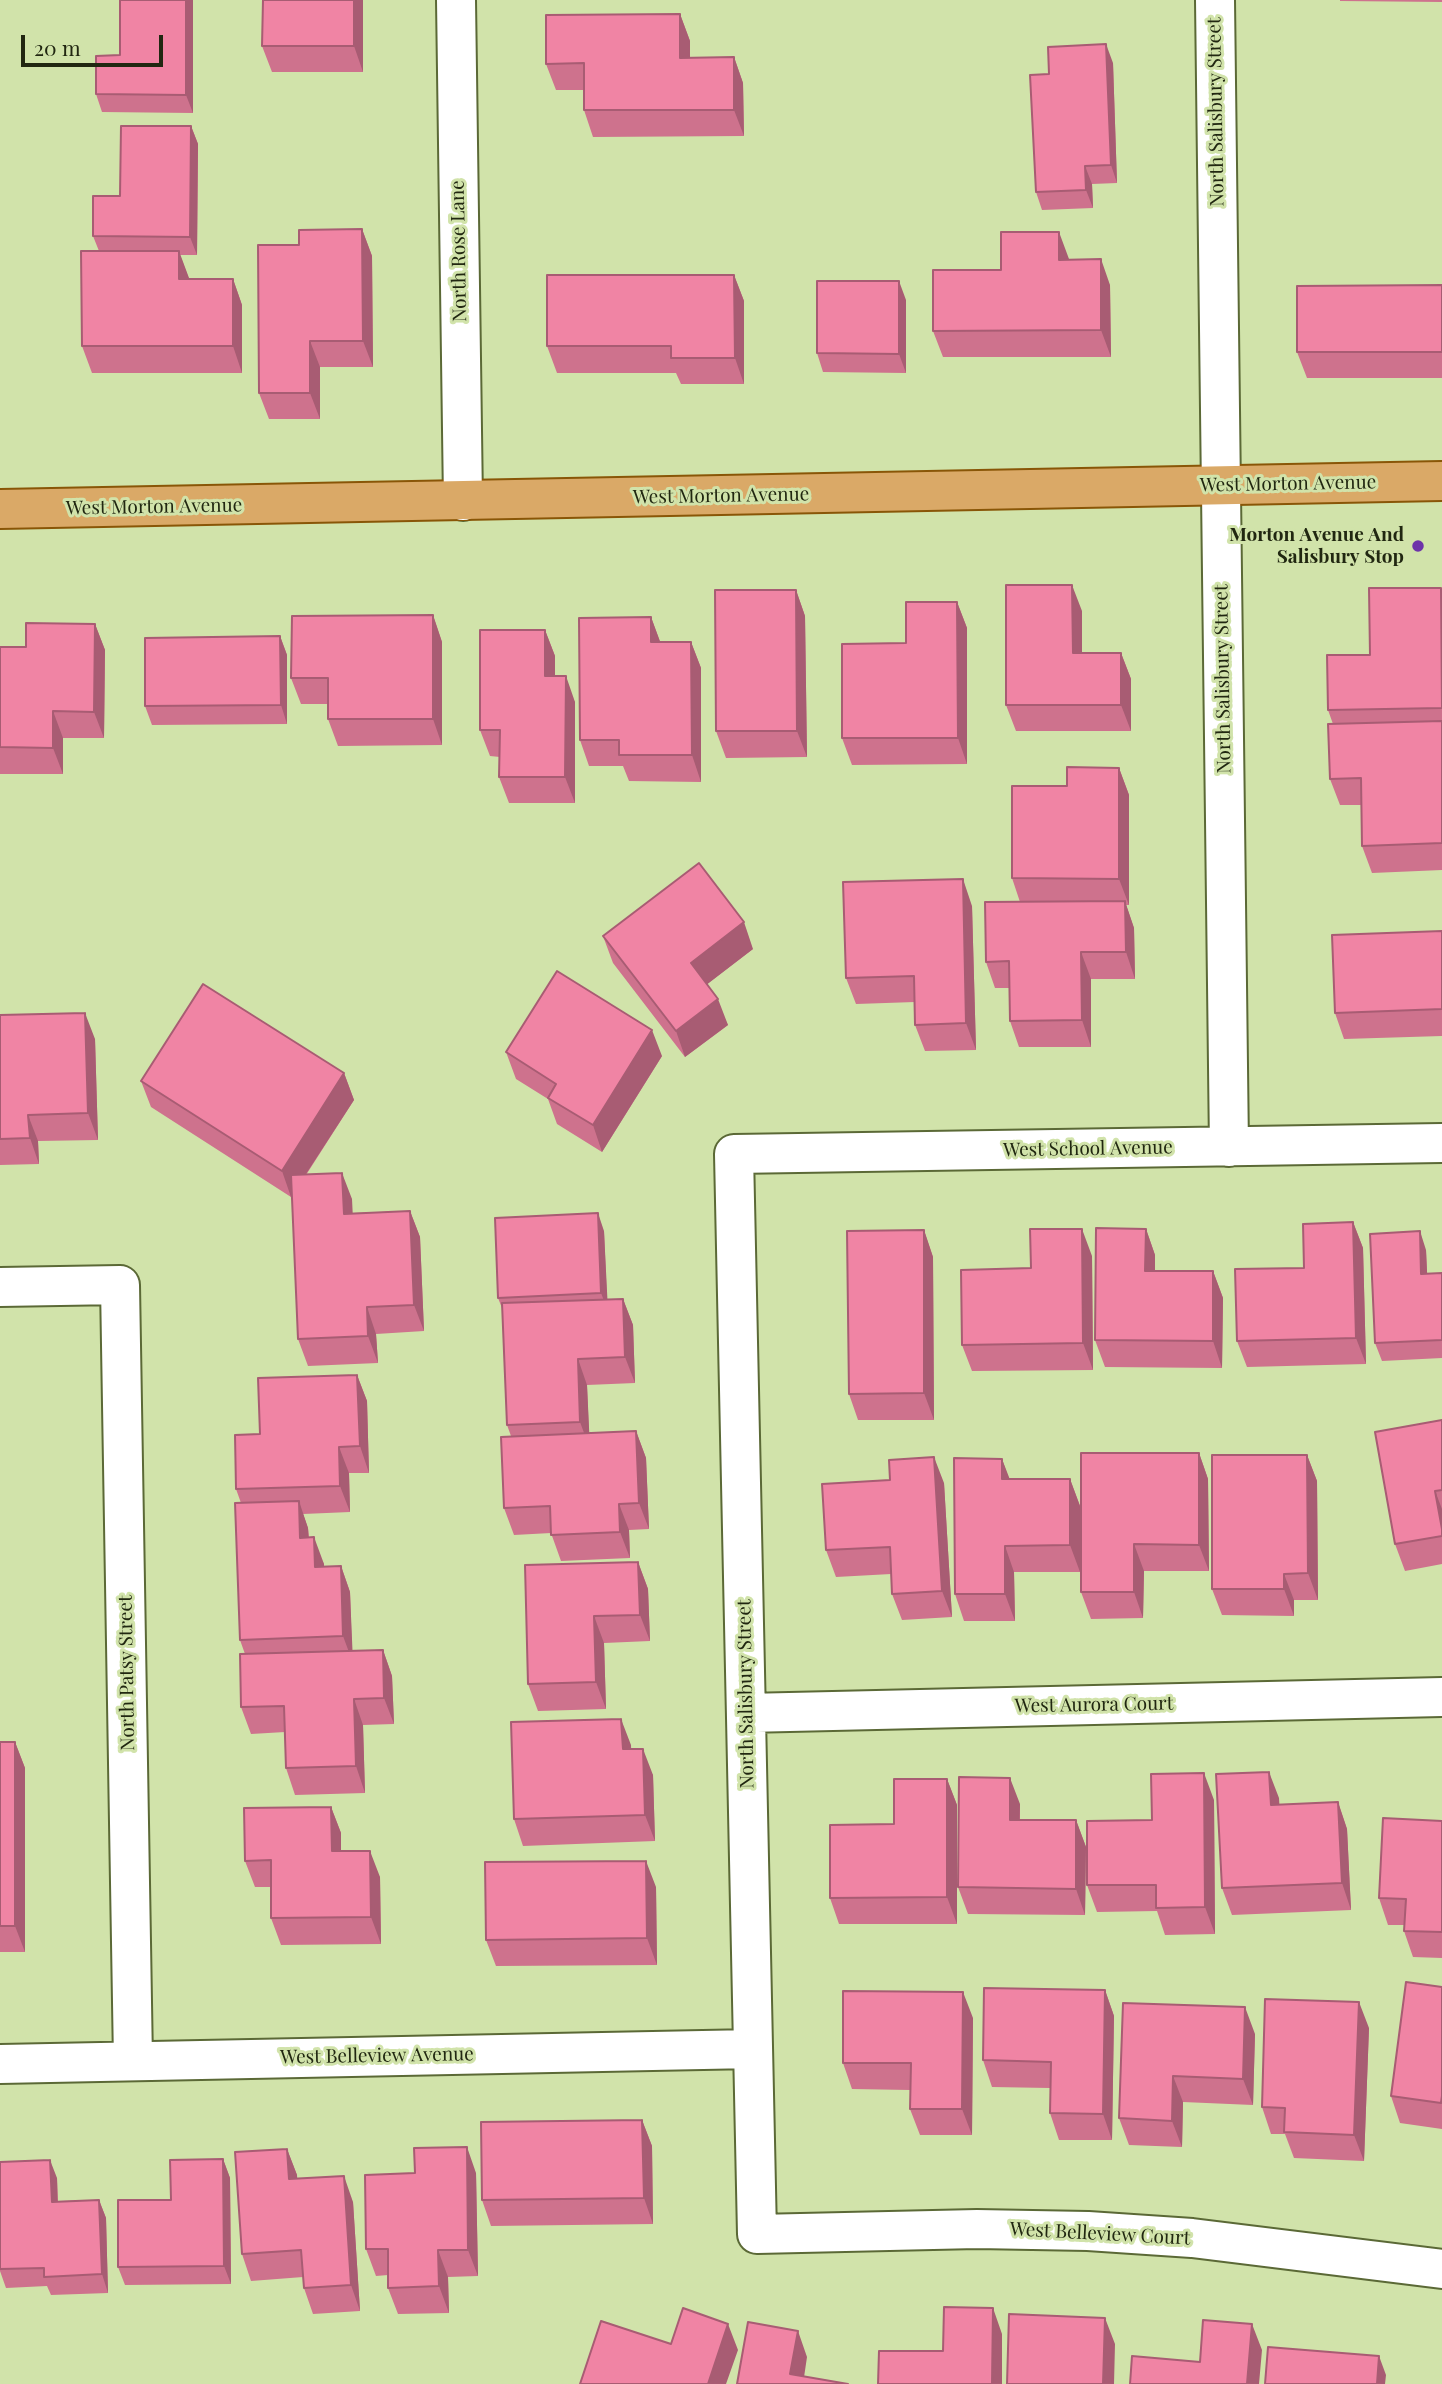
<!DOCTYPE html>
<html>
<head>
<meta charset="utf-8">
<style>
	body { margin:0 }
	#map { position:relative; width:1442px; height:2384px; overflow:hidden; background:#d1e3aa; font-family:"Playfair Display",serif }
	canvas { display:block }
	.scale { position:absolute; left:21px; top:35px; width:142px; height:32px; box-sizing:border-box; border:4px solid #212711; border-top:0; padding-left:9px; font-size:21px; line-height:24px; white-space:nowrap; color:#212711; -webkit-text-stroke:5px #d1e3aa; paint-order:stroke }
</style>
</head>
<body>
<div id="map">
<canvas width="1442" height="2384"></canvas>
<div class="scale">20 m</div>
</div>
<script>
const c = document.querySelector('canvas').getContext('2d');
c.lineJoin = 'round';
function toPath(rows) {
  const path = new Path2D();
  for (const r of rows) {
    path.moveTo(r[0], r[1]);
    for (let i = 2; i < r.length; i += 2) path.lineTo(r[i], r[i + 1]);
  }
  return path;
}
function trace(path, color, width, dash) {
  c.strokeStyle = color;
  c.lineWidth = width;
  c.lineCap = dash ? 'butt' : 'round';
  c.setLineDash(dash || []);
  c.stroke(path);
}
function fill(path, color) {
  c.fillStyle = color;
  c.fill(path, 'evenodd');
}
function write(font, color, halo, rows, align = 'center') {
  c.font = font + ' "Playfair Display",serif';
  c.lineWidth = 6;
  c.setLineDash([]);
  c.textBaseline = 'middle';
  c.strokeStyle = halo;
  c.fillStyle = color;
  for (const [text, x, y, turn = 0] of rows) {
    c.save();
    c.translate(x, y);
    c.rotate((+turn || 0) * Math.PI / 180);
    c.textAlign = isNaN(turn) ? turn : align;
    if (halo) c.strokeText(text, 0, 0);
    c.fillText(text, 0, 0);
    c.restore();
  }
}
const minor = toPath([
	[456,0,463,501],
	[1215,0,1229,1147],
	[1442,1143,734,1154,757,2234,977,2229,1088,2231,1192,2238,1442,2269],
	[0,1287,120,1285,133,2061],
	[746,1713,1442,1697],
	[0,2064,753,2049]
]);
const major = toPath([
	[0,509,1442,481]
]);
const wall = toPath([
	[120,0,193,0,193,113,102,112,96,94,120,55],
	[263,0,363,0,363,72,272,72,262,46],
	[1340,0,1442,0,1442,2,1340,1],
	[680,14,690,41,690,57,734,57,743,83,744,136,593,137,584,110,584,90,556,90,546,64],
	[1113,63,1117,183,1092,184,1093,208,1042,210,1036,192,1049,74],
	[191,126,198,144,197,255,180,255,189,279,233,279,242,305,242,373,92,373,82,346,99,251,93,236,120,196],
	[362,229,372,256,373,367,320,367,320,419,269,419,259,393,299,245],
	[1069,259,1110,285,1111,357,943,357,933,331,1001,270],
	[734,275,744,301,744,384,681,384,676,373,557,373,547,346],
	[1442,285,1442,378,1307,378,1297,352],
	[906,300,906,373,823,372,817,353],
	[1441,588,1442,591,1442,870,1372,873,1362,846,1361,805,1340,805,1330,779,1333,724,1328,710,1370,655],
	[796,590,805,616,807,757,726,758,716,731],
	[957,602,967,628,967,764,852,765,842,738,906,643],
	[1082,611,1082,653,1121,653,1131,679,1131,731,1016,731,1006,705],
	[433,615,442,642,442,745,338,746,328,719,328,704,301,704,291,678],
	[651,617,660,642,691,642,701,668,701,782,629,781,623,766,589,766,580,740],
	[95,624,105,650,104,738,63,738,63,774,0,774,0,647,26,647],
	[545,630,555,656,555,676,575,702,575,803,509,803,499,777,500,757,490,756,480,730],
	[280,636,287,655,287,724,152,725,145,706],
	[1119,768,1129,795,1129,905,1126,905,1134,928,1135,979,1091,979,1091,1047,1019,1047,1010,1021,1009,988,995,988,986,962,1020,902,1012,878,1067,786],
	[972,906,976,1050,925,1051,915,1025,915,1002,856,1004,846,978],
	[1442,931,1442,1036,1344,1039,1335,1013],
	[603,936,753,949,707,984,728,1025,685,1057,613,963],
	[0,1015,95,1039,98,1140,38,1141,39,1164,0,1165],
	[506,1052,662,1056,602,1152,557,1124,548,1099,516,1079],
	[344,1073,354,1100,306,1175,352,1199,352,1213,410,1211,420,1237,424,1331,376,1334,378,1363,308,1366,298,1339,292,1196,291,1197,151,1107,141,1081],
	[1353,1222,1363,1248,1366,1364,1247,1367,1237,1341],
	[1146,1229,1155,1255,1155,1271,1213,1271,1223,1298,1222,1368,1105,1367,1095,1340],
	[924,1230,933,1257,934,1420,858,1420,849,1394],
	[604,1231,607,1300,623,1299,633,1325,635,1383,587,1385,589,1433,636,1431,646,1458,649,1529,629,1530,630,1558,561,1561,551,1533,514,1535,504,1508,511,1436,507,1425,502,1308,498,1298],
	[1426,1250,1427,1273,1442,1273,1442,1358,1382,1361,1375,1343],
	[1092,1256,1093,1370,972,1371,962,1345,1031,1268],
	[357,1375,367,1401,369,1473,349,1473,350,1512,303,1514,308,1528,309,1537,324,1564,324,1567,341,1566,350,1592,352,1651,383,1650,392,1676,394,1724,363,1725,365,1793,295,1795,286,1768,285,1732,251,1734,241,1707,245,1654,240,1640,241,1503,236,1489,260,1434],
	[1442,1420,1442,1564,1405,1571,1395,1544],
	[1199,1453,1208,1479,1209,1571,1144,1571,1143,1618,1091,1619,1081,1592],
	[1307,1455,1317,1481,1318,1600,1294,1600,1294,1616,1222,1615,1212,1589],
	[1002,1459,1009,1479,1070,1479,1080,1506,1080,1572,1014,1572,1015,1621,964,1621,955,1594],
	[944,1483,952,1617,902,1620,892,1594,891,1574,836,1577,826,1550],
	[638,1562,648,1589,650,1641,604,1643,606,1709,538,1711,528,1684],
	[0,1742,15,1742,25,1768,25,1952,0,1952],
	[631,1745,631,1749,653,1775,655,1841,523,1846,514,1819],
	[947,1779,957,1805,957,1924,839,1924,830,1898,894,1824],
	[1279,1798,1279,1805,1338,1802,1347,1829,1351,1910,1232,1915,1222,1888],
	[1214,1800,1215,1934,1165,1935,1157,1911,1097,1912,1087,1885,1152,1820],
	[1020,1804,1020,1820,1076,1820,1086,1847,1085,1915,968,1914,958,1887],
	[331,1807,341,1833,341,1851,380,1877,381,1944,281,1945,271,1918,271,1887,255,1887,245,1861],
	[1442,1821,1442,1958,1413,1957,1404,1931,1404,1925,1388,1925,1379,1898],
	[656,1887,657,1965,496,1966,486,1940],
	[1442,1987,1442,2129,1400,2123,1391,2096],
	[1105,1990,1114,2016,1112,2140,1059,2140,1050,2113,1050,2088,992,2087,983,2060],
	[1123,2003,1255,2034,1253,2105,1183,2102,1182,2147,1129,2145,1119,2118],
	[973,2018,972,2135,920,2135,910,2109,910,2090,852,2089,843,2063],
	[1369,2028,1364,2161,1294,2158,1285,2134,1271,2134,1262,2107],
	[642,2120,652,2146,653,2224,491,2226,482,2200],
	[287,2149,297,2175,297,2179,353,2202,360,2311,313,2314,304,2288,303,2277,251,2281,242,2254],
	[223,2159,230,2178,231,2284,125,2285,118,2267,171,2200],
	[0,2162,57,2178,58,2201,99,2200,106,2218,108,2293,51,2295,47,2286,6,2288,0,2271],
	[476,2173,478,2276,448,2277,449,2313,398,2314,388,2288,388,2275,376,2276,366,2249]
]);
const shadedWall = toPath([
	[186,0,193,0,193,113,186,95],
	[354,0,363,0,363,72,354,46],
	[680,14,690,41,690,84,680,58],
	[1106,44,1113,63,1117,183,1111,165],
	[734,57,743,83,744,136,734,110],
	[191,126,198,144,197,255,190,237],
	[1085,166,1092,184,1093,208,1086,190],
	[362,229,372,256,373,367,363,341],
	[1059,232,1069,259,1069,286,1059,260],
	[179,251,189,278,189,305,179,279],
	[1101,259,1110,285,1111,357,1101,330],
	[734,275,744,301,744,384,735,358],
	[233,279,242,305,242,373,233,346],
	[899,281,906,300,906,373,899,354],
	[310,341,320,367,320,419,310,393],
	[1072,585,1082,611,1082,679,1073,653],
	[1441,588,1442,591,1442,698],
	[796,590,805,616,807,757,797,731],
	[957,602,967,628,967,764,958,738],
	[433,615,442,642,442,745,433,719],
	[651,617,661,644,651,642],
	[95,624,105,650,104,738,94,712],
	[545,630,555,656,555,703,545,676],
	[280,636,287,655,287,724,281,705],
	[691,642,701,668,701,782,692,755],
	[1121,653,1131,679,1131,731,1121,705],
	[566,676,575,702,575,803,565,777],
	[53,711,63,738,63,774,53,748],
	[1119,768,1129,795,1129,905,1119,879],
	[963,879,972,906,976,1050,966,1023],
	[1125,901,1134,928,1135,979,1126,952],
	[744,922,753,949,701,989,691,963],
	[1081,952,1091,979,1091,1047,1082,1020],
	[718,999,728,1025,685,1057,676,1031],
	[85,1013,95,1039,98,1140,88,1113],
	[652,1030,662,1056,602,1152,593,1125],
	[344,1073,354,1100,291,1197,282,1171],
	[28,1115,38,1141,39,1164,30,1138],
	[342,1173,352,1199,354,1240,344,1214],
	[410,1211,420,1237,424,1331,414,1305],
	[598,1213,604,1231,608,1311,601,1293],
	[1353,1222,1363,1248,1366,1364,1356,1338],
	[1082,1229,1092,1256,1093,1370,1083,1343],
	[1146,1229,1155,1255,1155,1298,1145,1271],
	[924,1230,933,1257,934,1420,924,1393],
	[1420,1231,1426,1250,1428,1292,1421,1274],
	[1213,1271,1223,1298,1222,1368,1213,1341],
	[623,1299,633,1325,635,1383,625,1357],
	[367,1307,376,1334,378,1363,368,1336],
	[578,1359,587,1385,590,1449,580,1422],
	[357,1375,367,1401,369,1473,360,1446],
	[636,1431,646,1458,649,1529,639,1503],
	[339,1447,349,1473,350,1512,340,1486],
	[1199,1453,1208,1479,1209,1571,1199,1545],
	[1307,1455,1317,1481,1318,1600,1308,1573],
	[934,1457,944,1483,952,1617,942,1591],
	[1002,1459,1012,1485,1002,1479],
	[1070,1479,1080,1506,1080,1572,1070,1545],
	[1435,1491,1442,1509,1442,1529],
	[299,1501,308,1528,310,1564,300,1538],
	[619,1504,629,1530,630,1558,620,1532],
	[314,1537,324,1564,325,1593,315,1567],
	[1134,1544,1144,1571,1143,1618,1134,1592],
	[1005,1546,1014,1572,1015,1621,1005,1594],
	[638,1562,648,1589,650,1641,640,1615],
	[341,1566,350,1592,353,1663,343,1636],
	[1284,1574,1294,1600,1294,1616,1284,1589],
	[594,1616,604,1643,606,1709,596,1682],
	[383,1650,392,1676,394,1724,384,1698],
	[354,1699,363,1725,365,1793,356,1766],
	[621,1719,631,1745,632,1776,623,1749],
	[15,1742,25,1768,25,1952,15,1926],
	[643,1749,653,1775,655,1841,645,1815],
	[1269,1772,1279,1798,1281,1832,1271,1805],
	[1204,1773,1214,1800,1215,1934,1205,1907],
	[1010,1778,1020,1804,1019,1846,1010,1820],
	[947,1779,957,1805,957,1924,947,1897],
	[1338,1802,1347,1829,1351,1910,1342,1883],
	[331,1807,341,1833,341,1878,332,1851],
	[1076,1820,1086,1847,1085,1915,1076,1889],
	[370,1851,380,1877,381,1944,371,1917],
	[646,1861,656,1887,657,1965,647,1938],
	[1105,1990,1114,2016,1112,2140,1103,2114],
	[963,1992,973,2018,972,2135,962,2109],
	[1359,2002,1369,2028,1364,2161,1354,2135],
	[1245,2007,1255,2034,1253,2105,1243,2079],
	[1173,2076,1183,2102,1182,2147,1172,2121],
	[642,2120,652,2146,653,2224,644,2198],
	[467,2147,476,2173,478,2276,468,2250],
	[287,2149,297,2175,299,2206,289,2179],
	[223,2159,230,2178,231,2284,224,2266],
	[50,2160,57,2178,58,2220,52,2202],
	[344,2176,353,2202,360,2311,351,2285],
	[99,2200,106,2218,108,2293,102,2274],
	[438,2250,448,2277,449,2313,439,2286],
	[993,2308,1002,2334,1002,2384,992,2384],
	[1105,2318,1115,2344,1114,2384,1103,2384],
	[728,2324,738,2350,726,2384,708,2384],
	[1252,2324,1262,2350,1259,2384,1247,2384],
	[798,2331,807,2357,803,2384,790,2374],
	[1379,2356,1386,2375,1385,2384,1377,2384]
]);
const building = toPath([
	[120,0,186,0,186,95,96,94,96,56,120,55,120,0],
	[263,0,354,0,354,46,262,46,263,0],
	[680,14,680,58,734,57,734,110,584,110,584,63,546,64,546,15,680,14],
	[1106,44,1111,165,1085,166,1086,190,1036,192,1030,75,1049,74,1048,47,1106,44],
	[121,126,191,126,190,237,93,236,93,196,120,196,121,126],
	[362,229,363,341,310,341,310,393,259,393,258,245,299,245,299,230,362,229],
	[1001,232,1059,232,1059,260,1101,259,1101,330,933,331,933,270,1001,270,1001,232],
	[81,251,179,251,179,279,233,279,233,346,82,346,81,251],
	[547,275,734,275,735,358,671,358,671,346,547,346,547,275],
	[817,281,899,281,899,354,817,353,817,281],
	[1442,285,1442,352,1297,352,1297,286,1442,285],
	[1006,585,1072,585,1073,653,1121,653,1121,705,1006,705,1006,585],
	[1369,588,1441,588,1442,708,1328,710,1327,655,1370,655,1369,588],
	[715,590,796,590,797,731,716,731,715,590],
	[906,602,957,602,958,738,842,738,842,644,906,643,906,602],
	[433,615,433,719,328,719,328,678,291,678,292,616,433,615],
	[651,617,651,642,691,642,692,755,619,755,619,740,580,740,579,618,651,617],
	[26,623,95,624,94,712,53,711,53,748,0,747,0,647,26,647,26,623],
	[480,630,545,630,545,676,566,676,565,777,499,777,500,730,480,730,480,630],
	[280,636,281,705,145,706,145,638,280,636],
	[1442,721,1442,843,1362,846,1361,778,1330,779,1328,724,1442,721],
	[1067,767,1119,768,1119,879,1012,878,1012,786,1067,786,1067,767],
	[699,863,744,922,691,963,718,999,676,1031,603,936,699,863],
	[963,879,966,1023,915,1025,914,976,846,978,843,882,963,879],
	[1125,901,1126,952,1081,952,1082,1020,1010,1021,1009,961,986,962,985,902,1125,901],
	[1442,931,1442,1009,1335,1013,1332,935,1442,931],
	[557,971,652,1030,593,1125,548,1098,556,1084,506,1052,557,971],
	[203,984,344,1073,282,1171,141,1081,203,984],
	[85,1013,88,1113,28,1115,30,1138,0,1139,0,1015,85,1013],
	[342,1173,344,1214,410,1211,414,1305,367,1307,368,1336,298,1339,291,1175,342,1173],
	[598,1213,601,1293,498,1298,495,1218,598,1213],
	[1353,1222,1356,1338,1237,1341,1235,1269,1304,1268,1303,1224,1353,1222],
	[1096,1228,1146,1229,1145,1271,1213,1271,1213,1341,1095,1340,1096,1228],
	[1030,1229,1082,1229,1083,1343,962,1345,961,1270,1031,1268,1030,1229],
	[924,1230,924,1393,849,1394,847,1231,924,1230],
	[1420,1231,1421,1274,1442,1273,1442,1340,1375,1343,1370,1234,1420,1231],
	[623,1299,625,1357,578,1359,580,1422,507,1425,502,1303,623,1299],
	[357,1375,360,1446,339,1447,340,1486,236,1489,235,1435,260,1434,258,1378,357,1375],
	[1442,1420,1442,1490,1435,1491,1442,1529,1442,1536,1395,1544,1375,1432,1442,1420],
	[636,1431,639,1503,619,1504,620,1532,551,1535,550,1506,504,1508,501,1437,636,1431],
	[1081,1453,1199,1453,1199,1545,1134,1544,1134,1592,1081,1592,1081,1453],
	[1212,1455,1307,1455,1308,1573,1284,1574,1284,1589,1212,1589,1212,1455],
	[934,1457,942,1591,892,1594,890,1547,826,1550,822,1484,890,1480,889,1460,934,1457],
	[954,1458,1002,1459,1002,1479,1070,1479,1070,1545,1005,1546,1005,1594,955,1594,954,1458],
	[299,1501,300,1538,314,1537,315,1567,341,1566,343,1636,240,1640,235,1503,299,1501],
	[638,1562,640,1615,594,1616,596,1682,528,1684,525,1565,638,1562],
	[383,1650,384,1698,354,1699,356,1766,286,1768,284,1706,241,1707,240,1654,383,1650],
	[621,1719,623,1749,643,1749,645,1815,514,1819,511,1722,621,1719],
	[0,1742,15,1742,15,1926,0,1926,0,1742],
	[1269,1772,1271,1805,1338,1802,1342,1883,1222,1888,1216,1774,1269,1772],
	[1204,1773,1205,1907,1156,1908,1156,1885,1087,1885,1087,1821,1152,1820,1151,1774,1204,1773],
	[959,1777,1010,1778,1010,1820,1076,1820,1076,1889,958,1887,959,1777],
	[894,1779,947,1779,947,1897,830,1898,830,1825,894,1824,894,1779],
	[331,1807,332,1851,370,1851,371,1917,271,1918,271,1860,245,1861,244,1808,331,1807],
	[1383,1818,1442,1821,1442,1932,1404,1931,1406,1899,1379,1898,1383,1818],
	[646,1861,647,1938,486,1940,485,1862,646,1861],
	[1406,1982,1442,1987,1442,2096,1441,2103,1391,2096,1406,1982],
	[984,1988,1105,1990,1103,2114,1050,2113,1051,2062,983,2060,984,1988],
	[843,1991,963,1992,962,2109,910,2109,911,2063,843,2063,843,1991],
	[1265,1999,1359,2002,1354,2135,1284,2132,1285,2108,1262,2107,1265,1999],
	[1123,2003,1245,2007,1243,2079,1173,2076,1172,2121,1119,2118,1123,2003],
	[642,2120,644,2198,482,2200,481,2122,642,2120],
	[467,2147,468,2250,438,2250,439,2286,388,2288,388,2249,366,2249,365,2175,415,2173,414,2148,467,2147],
	[287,2149,289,2179,344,2176,351,2285,304,2288,301,2250,242,2254,235,2152,287,2149],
	[223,2159,224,2266,118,2267,118,2200,171,2200,170,2160,223,2159],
	[50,2160,52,2202,99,2200,102,2274,44,2277,44,2268,0,2269,0,2162,50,2160],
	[944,2307,993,2308,992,2384,878,2384,879,2351,943,2351,944,2307],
	[683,2308,728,2324,708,2384,580,2384,601,2321,671,2344,683,2308],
	[1009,2314,1105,2318,1103,2384,1007,2384,1009,2314],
	[1203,2320,1252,2324,1247,2384,1130,2384,1132,2356,1200,2362,1203,2320],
	[748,2322,798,2331,790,2374,848,2384,737,2384,748,2322],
	[1268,2347,1379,2356,1377,2384,1265,2384,1268,2347]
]);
const markers = [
	[1418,546,7,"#6d33a9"]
];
const streetNames = [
	["North Salisbury Street",1216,112,-91],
	["North Rose Lane",459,251,-91],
	["West Morton Avenue",1288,484,-1],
	["West Morton Avenue",721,496,-1],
	["West Morton Avenue",154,507,-1],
	["North Salisbury Street",1223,679,-91],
	["West School Avenue",1088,1149,-1],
	["North Patsy Street",127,1673,-91],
	["North Salisbury Street",746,1694,-91],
	["West Aurora Court",1094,1705,-1],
	["West Belleview Avenue",377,2056,-1],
	["West Belleview Court",1100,2234,3]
];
const poiNames = [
	["Morton Avenue And",1404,535],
	["Salisbury Stop",1404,557]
];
trace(minor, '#5b6936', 42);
trace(major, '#895607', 42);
trace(minor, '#fff', 38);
trace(major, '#daa967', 38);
fill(wall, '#ce728d');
fill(shadedWall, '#a85c73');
fill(building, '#f084a4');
trace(building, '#a85c73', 2);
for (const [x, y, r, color] of markers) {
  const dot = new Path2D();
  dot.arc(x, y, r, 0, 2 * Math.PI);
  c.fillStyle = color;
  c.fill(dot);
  trace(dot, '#d1e3aa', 2.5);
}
write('19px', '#212711', '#d1e3aa', streetNames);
write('bold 19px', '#212711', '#d1e3aa', poiNames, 'right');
</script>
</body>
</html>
